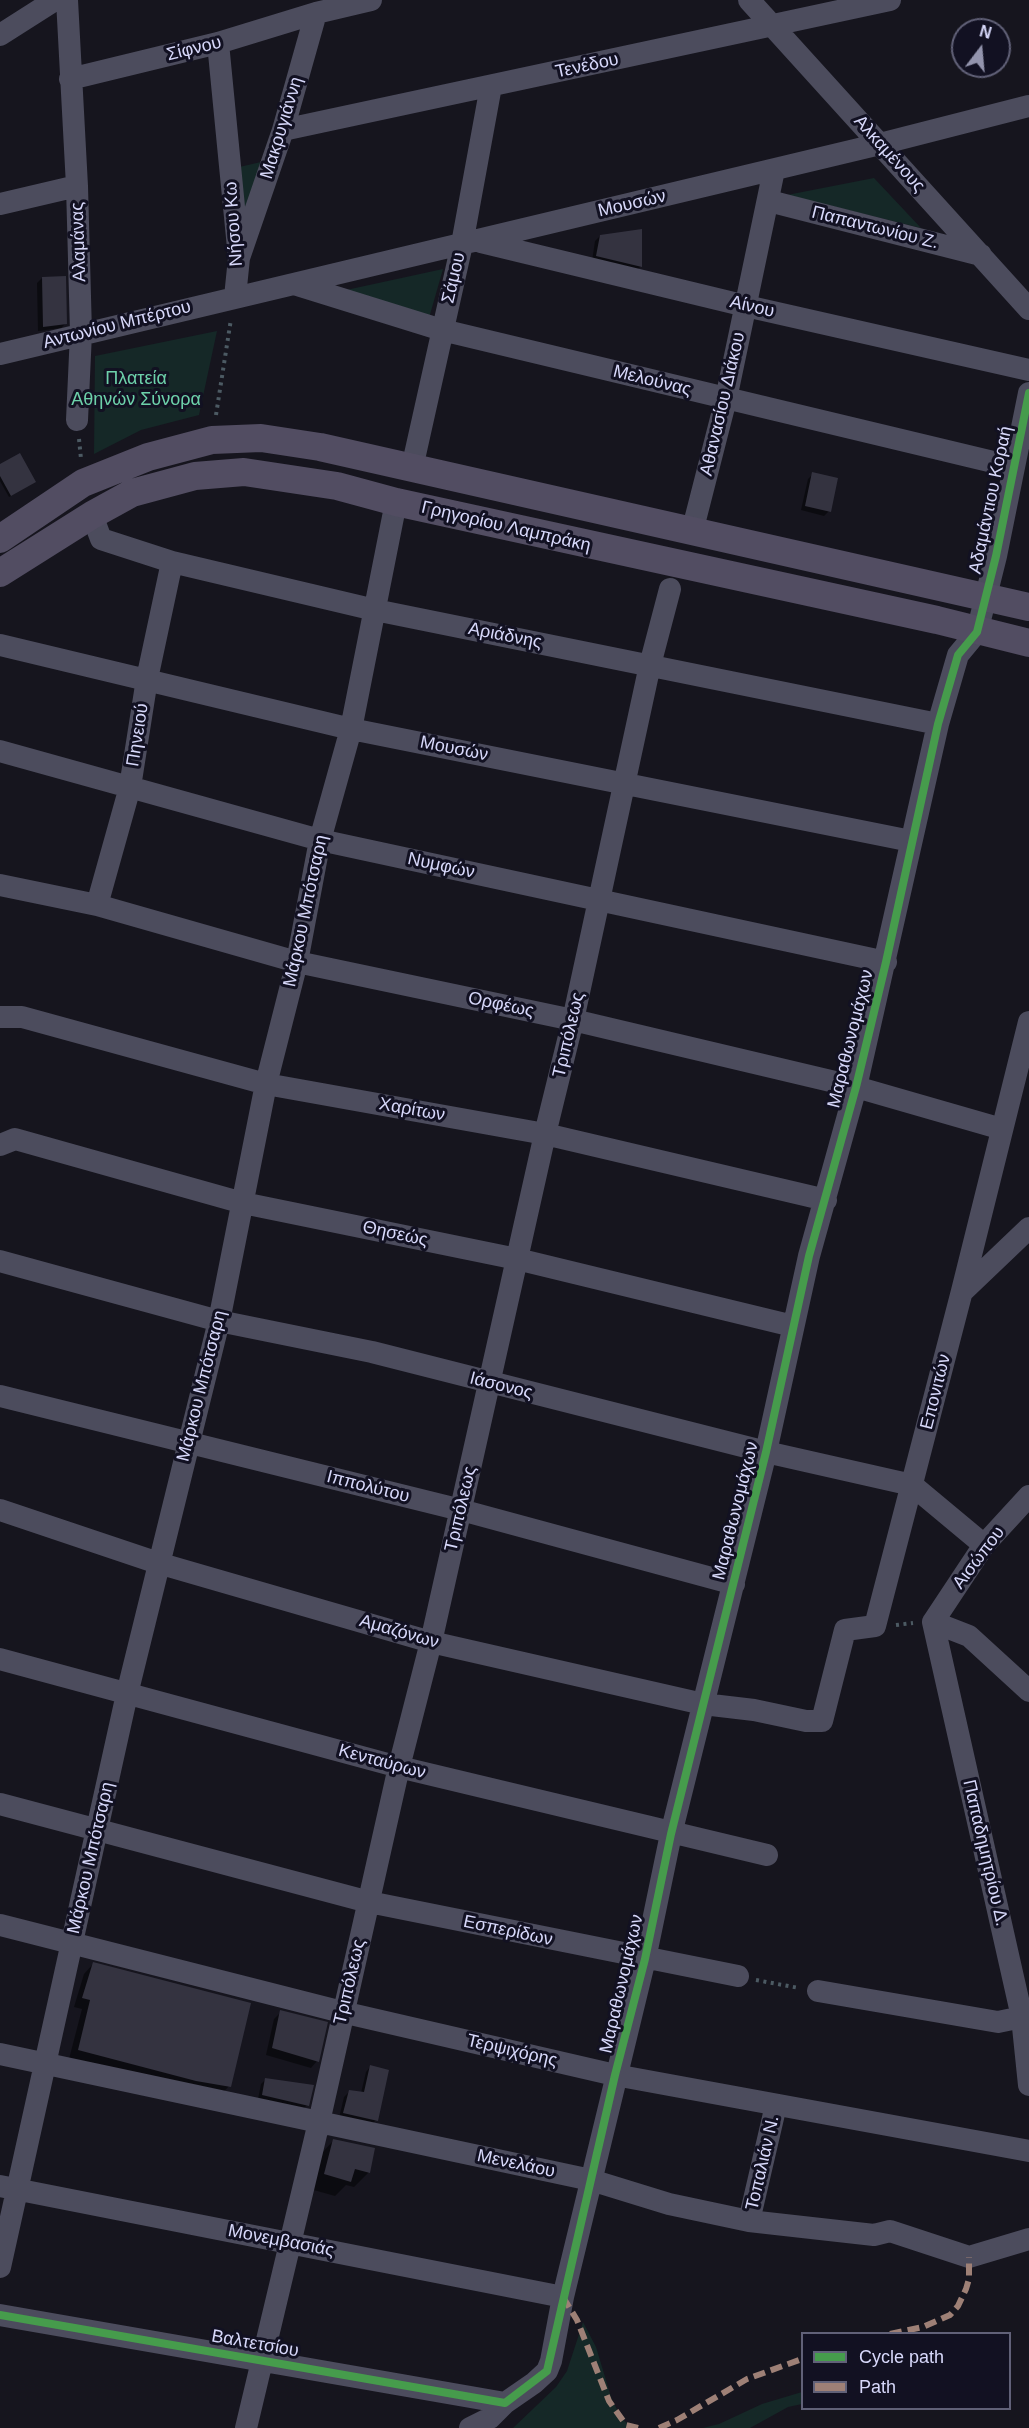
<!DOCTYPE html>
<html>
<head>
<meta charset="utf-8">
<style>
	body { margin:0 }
	#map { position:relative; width:1029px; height:2428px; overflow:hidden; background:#16151e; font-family:Arial,sans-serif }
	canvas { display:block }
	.legend { position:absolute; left:801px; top:2332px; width:210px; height:78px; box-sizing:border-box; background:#121122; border:2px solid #616178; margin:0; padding:8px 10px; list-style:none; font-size:18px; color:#d7d8fa }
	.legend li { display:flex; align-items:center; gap:12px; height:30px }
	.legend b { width:30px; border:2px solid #616178 }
	.north { position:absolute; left:951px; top:18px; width:60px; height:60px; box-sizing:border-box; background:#121122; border:2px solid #616178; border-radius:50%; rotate:16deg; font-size:16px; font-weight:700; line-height:24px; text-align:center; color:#d7d8fa }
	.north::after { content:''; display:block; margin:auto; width:21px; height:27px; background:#9394ad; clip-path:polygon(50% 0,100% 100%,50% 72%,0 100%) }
</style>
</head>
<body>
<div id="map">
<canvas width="1029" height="2428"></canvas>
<ul class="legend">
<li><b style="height:8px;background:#469c4c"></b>Cycle path</li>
<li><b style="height:8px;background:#9e8076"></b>Path</li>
</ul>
<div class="north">N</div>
</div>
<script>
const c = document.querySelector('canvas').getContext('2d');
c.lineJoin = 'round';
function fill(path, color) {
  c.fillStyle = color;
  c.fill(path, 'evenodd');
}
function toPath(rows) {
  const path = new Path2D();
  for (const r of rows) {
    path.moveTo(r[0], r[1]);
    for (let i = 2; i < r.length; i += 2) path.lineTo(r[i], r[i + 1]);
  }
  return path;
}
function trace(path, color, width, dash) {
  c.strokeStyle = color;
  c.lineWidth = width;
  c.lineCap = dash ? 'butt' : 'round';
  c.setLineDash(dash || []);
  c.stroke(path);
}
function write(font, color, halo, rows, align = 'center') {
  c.font = font + ' Arial,sans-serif';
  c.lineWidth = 6;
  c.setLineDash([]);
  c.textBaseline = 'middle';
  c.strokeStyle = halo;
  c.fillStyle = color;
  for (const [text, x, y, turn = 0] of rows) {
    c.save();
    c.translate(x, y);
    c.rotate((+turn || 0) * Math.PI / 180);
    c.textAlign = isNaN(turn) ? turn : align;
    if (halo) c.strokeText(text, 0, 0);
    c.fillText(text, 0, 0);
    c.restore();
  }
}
const green = toPath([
	[261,162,240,225,235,168],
	[874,178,921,228,787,195],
	[443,269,429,318,337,292],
	[217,331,199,415,141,430,94,454,95,356],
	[583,2322,596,2347,611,2397,621,2418,633,2428,513,2428,556,2387,567,2371],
	[802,2392,802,2404,788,2407,750,2428,703,2428,719,2424,762,2404]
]);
const shadow = toPath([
	[600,236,641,266,636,271,592,261,595,241],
	[42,278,66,323,61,328,38,331,37,283],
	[0,466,32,484,9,497,0,481],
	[813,474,829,511,824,516,801,510,808,479],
	[93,1964,229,2086,220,2096,69,2059,82,2009,74,2007,84,1974],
	[281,2012,317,2061,311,2068,266,2055,274,2019],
	[370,2067,376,2120,371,2125,339,2118,344,2097,349,2092,361,2093,366,2072],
	[266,2079,307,2105,302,2110,258,2099,261,2084],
	[334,2140,369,2172,354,2187,346,2185,335,2196,310,2189,319,2156]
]);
const building = toPath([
	[642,229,642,267,596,256,600,235],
	[66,276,67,324,43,327,42,277],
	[20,453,36,482,11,496,0,476,0,464],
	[812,472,838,478,831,512,805,506],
	[93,1962,251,2003,231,2087,196,2081,78,2050,90,2000,82,1998],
	[280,2010,328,2022,319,2062,272,2048],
	[370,2065,389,2070,378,2121,343,2113,349,2090,364,2092],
	[265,2078,314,2085,309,2106,262,2095],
	[333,2139,375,2148,370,2173,355,2169,351,2182,324,2174]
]);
const path = toPath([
	[216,415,231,319],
	[79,439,81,459],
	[896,1625,913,1623],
	[756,1980,799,1988]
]);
const minor = toPath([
	[67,0,77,186,81,333,77,420],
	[749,0,1029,309],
	[0,35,55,0],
	[218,43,239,258,235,297],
	[70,79,218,43,316,13,371,0],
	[283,130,890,0],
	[769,201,981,255],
	[0,204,77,186],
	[481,242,746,306,1029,370],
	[239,258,283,130,316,13],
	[294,284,442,330,1014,467],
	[0,354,880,144,1029,106],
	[412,468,462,244,491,86],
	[92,515,101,539,172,562,375,610,938,724],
	[692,532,726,399,774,170],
	[0,645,351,729,911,841],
	[0,751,320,840,886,962],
	[0,885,97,905,297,962,573,1020,856,1087,1002,1129],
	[97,905,130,787,147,679,172,562],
	[0,1017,22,1017,266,1084,545,1134,826,1200],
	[0,1145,15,1139,243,1203,517,1259,793,1326],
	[0,1261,219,1321,372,1352,766,1452,912,1485,984,1545],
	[963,1291,1029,1228],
	[0,1396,461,1510,734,1584],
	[0,1510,158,1563,431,1642,703,1704,754,1710,806,1721,822,1721,845,1630,875,1626,962,1291,1029,1022],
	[933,1622,1022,2017,1029,2085],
	[933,1622,984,1545,1029,1496],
	[933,1622,969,1636,1029,1691],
	[0,1659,399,1767,767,1855],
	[0,1804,369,1902,738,1976],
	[0,1925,342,2012,615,2075,1029,2151],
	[818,1991,998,2022,1022,2017,1029,2011],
	[0,2054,591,2180,669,2204,749,2221,874,2235,890,2231,969,2257,1029,2239],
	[0,2186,563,2297],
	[749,2221,776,2105],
	[0,2267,127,1694,219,1321,266,1084,297,962,320,840,351,729,396,502],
	[0,2315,505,2403],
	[246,2428,319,2122,399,1767,431,1642,545,1134,573,1020,650,665,670,589],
	[470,2428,490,2418,505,2403,534,2383,547,2371,551,2361,563,2297,645,1959,671,1834,766,1452,809,1256,856,1087,938,724,958,655,977,632,996,556,1029,393]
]);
const major = toPath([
	[0,539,83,483,148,457,212,440,261,438,320,447,1029,607],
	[0,573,92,515,132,493,195,476,244,472,337,486,396,502,937,620,1029,643]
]);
const quiet = toPath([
	[563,2297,577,2320,609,2401,626,2425,638,2428],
	[890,2334,923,2327,950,2315,958,2306,966,2289,969,2279,969,2257],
	[659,2428,677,2420,747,2379,802,2359]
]);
const cycleway = toPath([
	[0,2315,505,2403,547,2371,615,2075,645,1959,671,1834,766,1452,809,1256,856,1087,886,962,938,724,958,655,977,632,996,556,1029,393]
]);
const streetNames = [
	["Σίφνου",194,49,-14],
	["Τενέδου",587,66,-12],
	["Μακρυγιάννη",282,128,-73],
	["Αλκαμένους",889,154,48],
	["Μουσών",632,204,-13],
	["Νήσου Κω",234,224,-94],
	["Παπαντωνίου Ζ.",875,228,14],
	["Αλαμάνας",79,242,-92],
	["Σάμου",454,278,-77],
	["Αίνου",752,307,13],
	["Αντωνίου Μπέρτου",117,325,-14],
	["Μελούνας",652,381,14],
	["Αθανασίου Διάκου",723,404,-77],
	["Αδαμάντιου Κοραή",991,500,-78],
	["Γρηγορίου Λαμπράκη",506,527,13],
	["Αριάδνης",505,636,11],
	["Πηνειού",138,735,-81],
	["Μουσών",454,749,11],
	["Νυμφών",441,866,12],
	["Μάρκου Μπότσαρη",306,911,-78],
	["Ορφέως",501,1005,12],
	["Τριπόλεως",569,1035,-77],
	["Μαραθωνομάχων",851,1039,-76],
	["Χαρίτων",412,1110,10],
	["Θησεώς",395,1234,12],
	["Μάρκου Μπότσαρη",202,1386,-76],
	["Ιάσονος",501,1386,14],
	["Επονιτών",936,1392,-76],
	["Ιππολύτου",368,1487,14],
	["Τριπόλεως",461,1509,-77],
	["Μαραθωνομάχων",736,1511,-76],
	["Αισώπου",979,1558,-53],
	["Αμαζόνων",399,1632,16],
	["Κενταύρων",382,1762,15],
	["Παπαδημητρίου Δ.",985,1853,77],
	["Μάρκου Μπότσαρη",91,1858,-77],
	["Εσπερίδων",508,1931,12],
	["Τριπόλεως",350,1982,-77],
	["Μαραθωνομάχων",622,1984,-77],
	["Τερψιχόρης",512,2051,13],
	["Τοπαλιάν Ν.",763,2163,-77],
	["Μενελάου",516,2164,12],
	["Μονεμβασιάς",281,2241,11],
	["Βαλτετσίου",255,2344,10]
];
const parkNames = [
	["Πλατεία",136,379],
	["Αθηνών Σύνορα",136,400]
];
fill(green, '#152827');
fill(shadow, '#0007');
fill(building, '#343340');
trace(path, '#4c5a63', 4, [3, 4.5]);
trace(minor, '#4c4c5d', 22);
trace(major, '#524d62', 28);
trace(quiet, '#9e8076', 6, [12, 6]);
trace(cycleway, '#469c4c', 8);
write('18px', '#d7d8fa', '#121122', streetNames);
write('18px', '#6dd1aa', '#121122', parkNames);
</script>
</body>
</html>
